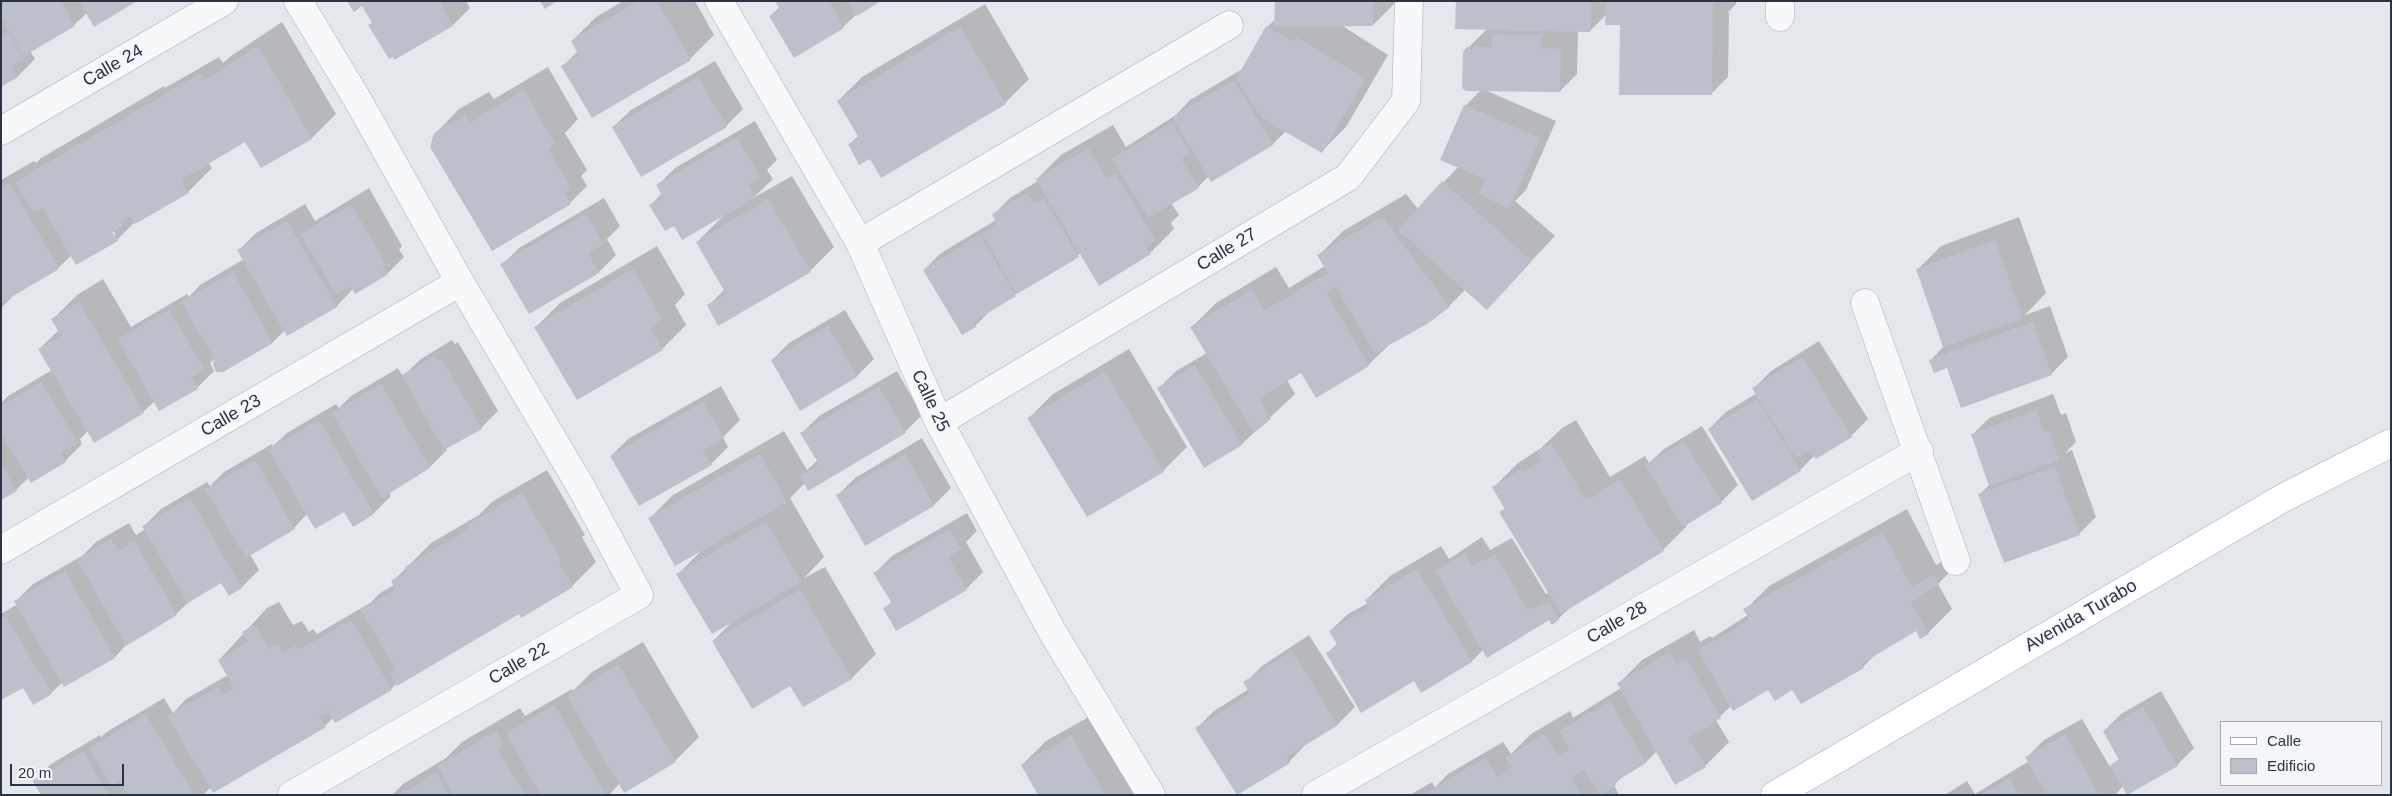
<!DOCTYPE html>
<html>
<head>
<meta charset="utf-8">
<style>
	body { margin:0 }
	#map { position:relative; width:2392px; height:796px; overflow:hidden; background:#e4e7ec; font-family:Arial,sans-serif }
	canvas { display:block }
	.frame { position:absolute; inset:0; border:2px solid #2b3445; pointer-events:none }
	.legend { position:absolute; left:2220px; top:721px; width:162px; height:65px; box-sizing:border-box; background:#f4f6f9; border:1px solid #a4a8b1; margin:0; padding:6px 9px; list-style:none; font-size:15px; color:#2b3445 }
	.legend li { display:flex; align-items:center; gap:10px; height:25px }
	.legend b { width:25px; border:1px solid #a4a8b1 }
	.scale { position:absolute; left:10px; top:764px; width:114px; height:22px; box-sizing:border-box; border:2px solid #2b3445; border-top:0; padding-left:6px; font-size:15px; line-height:18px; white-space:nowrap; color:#2b3445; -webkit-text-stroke:4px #f4f6f9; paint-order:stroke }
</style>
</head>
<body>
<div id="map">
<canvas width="2392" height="796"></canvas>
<div class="frame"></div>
<ul class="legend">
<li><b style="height:6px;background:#fff"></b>Calle</li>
<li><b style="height:14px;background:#bbc0ca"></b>Edificio</li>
</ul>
<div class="scale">20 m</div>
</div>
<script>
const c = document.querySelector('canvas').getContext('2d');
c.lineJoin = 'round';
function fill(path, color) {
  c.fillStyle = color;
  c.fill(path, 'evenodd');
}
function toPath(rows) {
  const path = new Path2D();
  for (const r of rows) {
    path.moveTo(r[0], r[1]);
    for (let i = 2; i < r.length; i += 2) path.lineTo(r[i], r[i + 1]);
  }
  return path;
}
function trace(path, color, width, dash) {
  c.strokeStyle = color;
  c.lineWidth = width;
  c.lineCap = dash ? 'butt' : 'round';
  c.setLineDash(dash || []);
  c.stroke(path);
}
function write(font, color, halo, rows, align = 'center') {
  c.font = font + ' Arial,sans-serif';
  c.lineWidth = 4;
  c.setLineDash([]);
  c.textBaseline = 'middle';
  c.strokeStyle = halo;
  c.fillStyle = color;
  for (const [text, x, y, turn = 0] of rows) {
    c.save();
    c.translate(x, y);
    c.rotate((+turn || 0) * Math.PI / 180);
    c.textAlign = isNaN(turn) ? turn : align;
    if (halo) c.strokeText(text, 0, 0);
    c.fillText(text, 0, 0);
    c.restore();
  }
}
const shadow = toPath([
	[1,1,134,1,87,13,74,25,30,51,35,59,18,76,1,85],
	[349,1,466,1,470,8,453,25,395,59,363,5],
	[623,1,695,1,714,35,690,59,592,117,563,66,578,51,572,41,596,17],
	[776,1,879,1,857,14,843,27,794,56,770,16,780,7],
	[1276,1,1397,1,1373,25,1341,25,1388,55,1346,127,1322,151,1286,131,1273,144,1211,181,1209,176,1198,187,1171,203,1179,215,1171,223,1174,229,1150,253,1081,253,992,309,975,326,962,333,924,270,941,253,996,220,993,215,1010,198,1038,181,1037,179,1061,155,1113,125,1126,147,1176,115,1190,100,1244,68,1267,27,1276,19],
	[1457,1,1736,1,1736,4,1727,13,1729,13,1728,77,1711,94,1607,14,1590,31,1578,31,1577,74,1560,91,1485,90,1556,121,1526,190,1515,201,1555,236,1487,308,1466,289,1449,306,1390,344,1368,365,1302,371,1287,380,1295,394,1242,444,1205,466,1159,388,1176,371,1207,353,1192,327,1216,303,1276,267,1289,288,1325,266,1319,255,1343,231,1406,194,1418,209,1459,166,1465,106,1481,90,1468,48,1487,29],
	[985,4,1029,79,1005,103,870,157,849,145,859,135,838,101,862,77],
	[282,22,336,114,312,138,262,167,245,141,208,162,212,168,188,192,135,222,117,240,72,255,58,268,18,291,1,308,1,180,34,161,36,163,41,158,164,86,165,88,219,57,223,63,231,56],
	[110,226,116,235,113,235],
	[715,61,743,109,726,126,613,127,631,110],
	[548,67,578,119,565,133,587,170,581,176,587,186,570,203,435,134,459,109,489,92,494,99],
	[755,121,777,160,767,170,773,179,753,198,792,176,834,247,810,271,708,306,725,289,697,242,724,215,675,225,651,205,662,193,658,185,675,168],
	[369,188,402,246,399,250,404,257,387,274,353,289,337,306,288,334,285,330,273,342,223,371,215,358,210,363,214,371,197,388,155,401,143,412,88,431,80,439,82,444,65,461,31,481,29,477,16,490,1,499,1,403,8,396,52,370,39,349,59,330,53,319,77,295,103,279,131,327,187,294,189,297,200,285,244,259,239,250,256,233,305,204,315,221],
	[604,198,620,226,607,239,616,255,599,272,530,312,502,265,519,248],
	[2019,217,2046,293,2025,315,2050,306,2068,357,2051,374,1948,366,1931,360,1944,346,1917,270,1941,246],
	[657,246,685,294,675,305,686,325,662,349,536,327,560,303],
	[845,310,874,359,857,376,800,409,772,360,789,343],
	[452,340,455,344,458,342,498,411,481,428,445,448,447,450,430,467,389,492,391,496,374,513,354,525,345,510,307,514,294,528,250,554,259,570,242,587,229,594,222,582,192,599,176,614,129,642,115,657,65,685,63,682,51,693,34,704,23,686,1,698,1,614,18,604,16,601,33,584,82,556,96,542,129,523,136,535,146,529,144,526,161,509,207,482,210,486,224,472,272,444,273,446,287,433,336,404,339,408,351,396,398,368,403,376,421,359],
	[1819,341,1868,419,1851,436,1815,455,1800,470,1709,429,1726,412,1757,393,1754,388,1771,371],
	[1129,349,1187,447,1163,471,1029,418,1053,394],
	[897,371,922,415,905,432,805,483,790,498,824,557,804,578,825,567,876,654,852,678,803,706,791,685,713,641,733,621,678,574,701,551,649,519,673,495,784,431,807,470,818,460,802,433,819,416],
	[721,386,740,420,723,437,728,447,711,464,611,456,628,439],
	[2053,394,2061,415,2066,413,2076,442,2065,453,2072,450,2096,517,2079,534,1980,494,1990,484,1972,435,1989,418],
	[1576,420,1610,477,1645,456,1649,463,1664,449,1702,426,1738,485,1721,502,1686,524,1687,526,1663,550,1572,606,1558,619,1550,618,1483,650,1472,661,1414,679,1327,653,1338,643,1330,631,1348,614,1368,603,1366,600,1390,576,1441,546,1449,559,1482,537,1490,550,1512,538,1546,594,1549,592,1500,513,1506,507,1494,487,1518,463,1541,448,1562,428],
	[922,438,951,488,934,505,866,544,838,495,855,478],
	[547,470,585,535,582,537,596,562,572,586,520,612,397,683,391,689,333,718,325,726,211,787,203,795,42,795,34,781,51,764,100,735,101,737,108,731,164,698,173,713,186,699,228,675,219,660,267,608,279,602,293,625,302,621,309,632,313,629,317,634,370,603,380,593,394,585,393,581,431,543,479,515,493,501],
	[1907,509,1936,565,1958,552,1962,560,1938,584,1952,609,1928,633,1916,630,1877,653,1863,667,1793,688,1769,688,1731,706,1716,720,1729,742,1705,766,1657,751,1646,762,1626,773,1614,785,1619,795,1410,795,1432,782,1435,787,1448,774,1503,742,1511,754,1531,734,1570,711,1573,718,1621,688,1618,684,1642,660,1694,630,1700,642,1710,636,1712,638,1748,615,1745,610,1769,586],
	[967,513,977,531,966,542,983,572,966,589,884,609,892,601,875,573,892,556],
	[1309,635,1355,707,1338,724,1306,744,1289,762,1238,794,1197,728,1214,711,1249,689,1245,683,1262,666],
	[643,642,699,737,675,761,620,783,609,795,392,795,403,784,446,758,462,742,520,708,525,716,572,689,573,691,592,672],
	[2161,691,2194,748,2177,765,2123,786,2115,795,1945,795,1967,781,1975,794,2029,761,2027,757,2044,740,2082,719,2110,767,2120,758,2104,731,2121,714],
	[1096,713,1143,795,1039,795,1022,765,1046,741]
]);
const building = toPath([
	[1,1,61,1,75,26,24,56,1,17],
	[79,1,137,1,94,27],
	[347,1,439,1,453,26,394,60,393,57,389,59,368,25,372,23,362,6,354,12],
	[540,1,557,1,545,9],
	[638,1,657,1,691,60,592,118,561,66,579,55,571,41],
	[775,1,829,1,844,28,794,58,769,16,780,10],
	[848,1,881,1,857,16],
	[1275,1,1373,1,1373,26,1274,27],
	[1456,1,1591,1,1590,32,1455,29],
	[1606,1,1713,1,1712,95,1619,95,1620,25,1605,25],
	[1266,26,1294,42,1297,37,1365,79,1322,153,1263,119,1236,79],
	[960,27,1006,104,881,178,870,159,859,165,848,144,859,138,837,101],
	[8,32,24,59,12,66,18,77,1,87,1,35],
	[1492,34,1542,35,1541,48,1561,49,1560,92,1466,91,1462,88,1463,52,1467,47,1492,47],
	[258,46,312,139,261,168,245,142,181,180,189,193,135,224,130,216,121,221,123,226,112,232,118,241,76,265,43,208,34,212,15,182,201,73,205,80],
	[698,77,727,127,641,177,612,127],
	[1234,80,1273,145,1211,182,1172,117],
	[524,90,555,144,548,149,571,188,564,192,571,204,492,251,430,147,434,133,465,115,469,123],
	[1464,105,1540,138,1509,208,1478,194,1485,179,1440,160],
	[1172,123,1191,154,1181,159,1199,188,1148,218,1112,159],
	[737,137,761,178,749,185,756,197,682,240,674,226,665,231,649,205,663,197,656,185],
	[1088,148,1107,179,1116,174,1155,240,1146,246,1151,254,1099,286,1036,179],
	[1442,181,1532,261,1487,310,1398,230],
	[10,184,59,269,1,303,1,189],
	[1027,193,1034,204,1044,198,1079,257,1017,294,982,234,997,225,992,214],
	[768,199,811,272,718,326,707,305,726,294,696,242],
	[351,205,386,264,382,267,387,275,355,294,350,286,336,294,300,234],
	[586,214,604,244,588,253,599,273,529,314,500,264],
	[1382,217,1450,307,1427,324,1375,353,1336,287,1327,294,1369,366,1316,398,1301,373,1259,398,1271,419,1254,433,1190,327,1252,290,1264,311,1328,273,1317,255],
	[287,221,337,307,287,336,237,250],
	[980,235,1016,296,973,322,976,327,962,335,923,270],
	[1995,240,2023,318,1943,347,1916,269],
	[633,269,662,319,650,327,663,350,577,400,534,327],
	[233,272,273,343,223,372,216,372,213,365,214,358,181,302],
	[79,302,144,413,94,443,38,349,61,336,51,319],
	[169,310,205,370,191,377,198,389,159,411,118,339],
	[2033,322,2052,375,1961,408,1947,368,1934,373,1929,360],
	[828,326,857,377,800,411,771,360],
	[435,356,438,360,441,358,482,429,444,450,402,375],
	[1802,357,1852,437,1816,459,1810,450,1796,458,1752,388],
	[1195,365,1242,445,1204,468,1157,388],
	[1105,372,1164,472,1087,517,1027,418],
	[41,382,78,443,61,453,66,462,31,483,1,433,1,406],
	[381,384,430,468,382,498,332,413],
	[879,387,906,433,808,491,800,476,819,464,800,433],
	[1757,399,1801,471,1752,501,1708,429],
	[703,402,724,438,703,450,712,465,639,506,610,456],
	[2036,410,2044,432,2049,430,2059,460,1989,486,1971,434],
	[319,420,374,514,353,527,344,512,315,529,268,449],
	[1684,442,1722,503,1683,527,1645,465],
	[1551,443,1586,500,1620,480,1664,551,1561,614,1499,512,1505,509,1492,487,1521,469,1522,472,1542,461,1537,452],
	[760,454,787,502,675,566,648,518],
	[905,454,934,506,865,546,836,495],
	[255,460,295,529,246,558,205,489],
	[1,464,17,491,1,500],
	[2055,467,2080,535,2004,563,1978,494],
	[522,493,561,560,558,561,573,587,521,618,519,614,397,686,390,673,396,670,361,610,396,590,391,581,408,571,405,567,469,529,467,525],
	[190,498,242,588,229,596,221,583,188,603,142,526],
	[766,522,801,582,712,634,676,574],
	[949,529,961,549,948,557,967,590,896,631,883,608,892,603,873,573],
	[1883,532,1912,588,1934,575,1939,585,1910,601,1929,634,1920,639,1916,631,1861,664,1864,668,1801,704,1792,690,1775,701,1768,690,1733,711,1698,650,1750,620,1743,609],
	[111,539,118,551,134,541,177,615,126,646,77,559],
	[1465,553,1472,566,1495,555,1528,610,1549,602,1559,620,1552,625,1549,620,1487,658,1435,571],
	[1417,569,1472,662,1421,693,1414,681,1361,713,1326,653,1338,646,1329,631,1369,608,1365,600],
	[65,571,115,658,64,687,14,601],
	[800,590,852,679,803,707,790,686,752,709,712,641],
	[6,617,52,694,33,705,23,688,1,700,1,619],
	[351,620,392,690,335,723,328,711,319,716,326,727,213,793,167,716,218,687,223,695,234,688,218,660,248,642,242,632,255,625,269,649,278,644,283,653,296,645,299,650],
	[1292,651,1338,725,1286,757,1290,763,1237,795,1195,728,1250,694,1243,682],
	[1669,653,1676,665,1686,659,1721,718,1688,738,1706,767,1675,785,1617,683],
	[618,665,676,762,624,793,567,696],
	[1610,701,1646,763,1615,782,1616,785,1600,795,1584,770,1571,778,1581,795,1431,795,1429,791,1485,758,1497,777,1512,768,1505,758,1545,734,1558,757,1570,750,1559,731],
	[554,705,606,795,541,795,506,733],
	[2143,707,2178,766,2127,795,2110,765,2119,760,2103,731],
	[146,714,194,795,128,795,119,780,111,785,89,748],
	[496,731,504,745,497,749,525,795,454,795,437,766],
	[2065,735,2099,795,2047,795,2025,757],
	[1071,736,1105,795,1038,795,1021,765],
	[83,751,108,795,41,795,33,781],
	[436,773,449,795,399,795],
	[2010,778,2019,795,1982,795]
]);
const street = toPath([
	[719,1,860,243,939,422,1053,633,1151,795],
	[1780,17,1780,1],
	[1,131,224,1],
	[860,243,1229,25],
	[1865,303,1956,561],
	[939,422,1348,177,1406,101,1409,1],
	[1,550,460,282],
	[292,795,639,595,581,487,460,282,356,97,298,1],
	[1316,795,1919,451]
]);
const secondary = toPath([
	[1775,795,2283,498,2391,443]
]);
const streetNames = [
	["Calle 24",113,66,-30],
	["Calle 27",1227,250,-31],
	["Calle 25",930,401,65],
	["Calle 23",231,416,-30],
	["Avenida Turabo",2081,616,-30],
	["Calle 28",1617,623,-30],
	["Calle 22",519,664,-30]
];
fill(shadow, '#0003');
fill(building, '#bbc0ca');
trace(street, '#a9aeb7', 29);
trace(secondary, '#a9aeb7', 29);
trace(street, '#f7f8fa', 28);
trace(secondary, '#fff', 28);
write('18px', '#2b3445', '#f4f6f9', streetNames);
</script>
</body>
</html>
